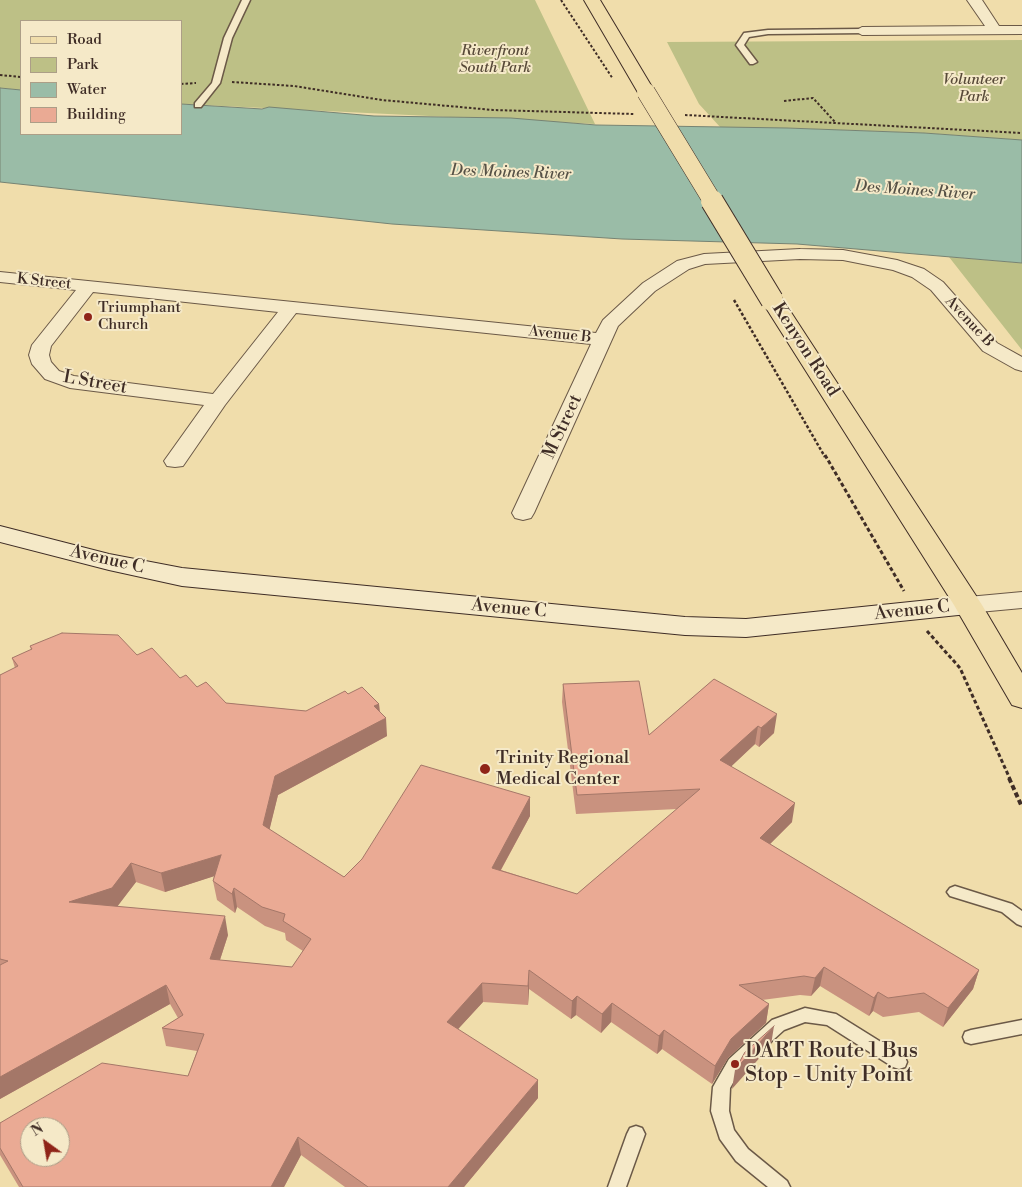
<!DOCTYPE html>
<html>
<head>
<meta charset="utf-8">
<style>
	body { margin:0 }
	#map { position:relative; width:1022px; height:1187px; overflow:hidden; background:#f0ddab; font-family:"Libre Bodoni",serif }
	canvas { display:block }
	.legend { position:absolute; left:20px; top:20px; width:162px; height:115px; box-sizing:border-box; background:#f5e9c8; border:1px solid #ac9e87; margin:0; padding:6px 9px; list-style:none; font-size:15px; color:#3f2d26 }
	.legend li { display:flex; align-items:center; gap:10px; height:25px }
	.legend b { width:25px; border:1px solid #ac9e87 }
	.north { position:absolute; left:20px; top:1117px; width:50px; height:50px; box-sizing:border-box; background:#f5e9c8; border:1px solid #ac9e87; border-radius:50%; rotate:328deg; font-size:14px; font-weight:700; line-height:20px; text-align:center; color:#3f2d26 }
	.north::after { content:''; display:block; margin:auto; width:18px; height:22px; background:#8f2418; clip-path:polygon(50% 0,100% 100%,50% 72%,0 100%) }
</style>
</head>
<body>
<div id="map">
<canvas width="1022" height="1187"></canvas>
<ul class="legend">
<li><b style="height:6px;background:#f0ddab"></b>Road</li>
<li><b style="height:14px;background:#bdc086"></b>Park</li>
<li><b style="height:14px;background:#9abca7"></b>Water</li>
<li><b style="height:14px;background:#eaaa94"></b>Building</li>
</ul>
<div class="north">N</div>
</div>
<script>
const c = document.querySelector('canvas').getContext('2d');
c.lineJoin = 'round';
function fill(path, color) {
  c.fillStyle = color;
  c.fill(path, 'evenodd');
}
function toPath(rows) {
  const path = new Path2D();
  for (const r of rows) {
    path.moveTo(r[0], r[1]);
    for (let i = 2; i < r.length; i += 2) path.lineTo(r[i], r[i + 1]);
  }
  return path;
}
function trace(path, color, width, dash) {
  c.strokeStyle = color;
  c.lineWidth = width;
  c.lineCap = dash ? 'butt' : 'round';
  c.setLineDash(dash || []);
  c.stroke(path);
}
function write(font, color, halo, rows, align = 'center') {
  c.font = font + ' "Libre Bodoni",serif';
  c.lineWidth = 4;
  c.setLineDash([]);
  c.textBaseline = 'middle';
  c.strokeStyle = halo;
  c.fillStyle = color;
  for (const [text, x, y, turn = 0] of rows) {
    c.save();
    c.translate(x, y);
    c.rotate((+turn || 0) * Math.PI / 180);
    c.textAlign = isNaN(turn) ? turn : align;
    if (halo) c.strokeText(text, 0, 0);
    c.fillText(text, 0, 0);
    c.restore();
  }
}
const green = toPath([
	[0,0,535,0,595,124,181,104,181,21,21,21,21,90,0,88],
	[1022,40,1022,140,924,133,787,128,721,128,699,104,667,42],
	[949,257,1022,263,1022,350]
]);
const water = toPath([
	[0,88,21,90,21,134,181,134,181,104,262,109,269,107,374,116,511,118,596,125,787,128,924,133,1022,140,1022,263,797,244,622,239,392,224,0,182,0,88]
]);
const pathFar3 = toPath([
	[561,0,613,79],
	[0,75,21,77],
	[232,82,294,86,382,100,493,110,634,114],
	[181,84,196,83],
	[784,101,813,98,835,122],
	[685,115,1022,133]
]);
const pathFar2 = toPath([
	[734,300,825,457]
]);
const pathFar1 = toPath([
	[825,455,904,591],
	[927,631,960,668,1010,779]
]);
const path = toPath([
	[1009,778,1022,807]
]);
const lane = toPath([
	[242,0,250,0,232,38,220,83,201,107,195,107,195,103,212,83,224,38,242,0],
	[862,29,866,31,865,33,768,34,749,37,744,45,757,62,753,64,750,64,736,45,744,33,768,30,862,29],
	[955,886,1012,904,1022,911,1022,926,1017,924,1002,912,950,896,947,892,950,888,955,886],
	[805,1008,836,1014,905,1057,907,1062,905,1067,899,1069,893,1067,827,1025,805,1022,784,1030,741,1069,730,1088,729,1111,734,1130,748,1149,787,1181,790,1187,768,1187,736,1161,720,1139,711,1111,713,1087,729,1059,772,1020,805,1008],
	[1022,1020,1022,1034,971,1044,965,1042,963,1037,965,1032,971,1030,1022,1020],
	[636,1126,642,1128,645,1134,626,1187,608,1187,627,1134,630,1128,636,1126]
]);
const street = toPath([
	[967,0,982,0,999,26,1022,26,1022,34,862,35,855,31,862,27,985,26,967,0],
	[800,249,843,250,897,260,924,269,943,282,997,343,1022,357,1022,371,1015,369,983,351,931,290,912,277,893,270,843,260,800,259,705,264,689,269,655,291,618,326,534,513,531,518,523,520,515,518,512,513,591,344,296,313,225,405,183,466,175,467,167,466,164,461,204,405,70,388,45,379,32,364,29,355,32,345,76,290,0,282,0,272,596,333,603,320,643,283,677,261,704,254,800,249],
	[93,292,278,312,213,394,74,376,59,371,51,362,49,355,51,346,93,292],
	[1022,592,1022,608,968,613,960,610,956,605,960,600,968,597,1022,592]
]);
const secondary = toPath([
	[0,526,109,554,182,568,685,617,746,619,968,596,978,599,982,605,978,611,968,614,746,637,685,635,182,586,109,570,0,542,0,526]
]);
const primary = toPath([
	[584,0,600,0,655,92,652,96,646,97,640,96,584,0],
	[772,294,780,295,783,300,982,605,1022,673,1022,708,1012,705,954,605,761,300,764,295,772,294]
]);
const primaryBridgeFar1 = toPath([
	[646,92,713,202]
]);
const primaryBridge = toPath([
	[712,201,772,300]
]);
const wall = toPath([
	[30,646,137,655,197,687,226,703,306,711,348,694,379,704,380,711,387,736,278,795,269,830,344,877,530,797,530,816,501,870,577,894,677,809,576,814,562,702,563,684,649,735,714,679,774,733,759,747,755,744,731,766,792,822,770,844,979,970,973,989,943,1027,919,1012,883,1017,873,1011,869,1016,820,986,811,996,800,995,762,1000,769,1004,766,1023,728,1058,712,1084,662,1049,657,1054,611,1022,601,1033,576,1015,571,1019,529,989,528,1005,483,1002,458,1029,538,1098,464,1187,345,1187,301,1155,284,1187,19,1187,0,1155,0,1123,188,1076,197,1051,166,1046,162,1028,178,1018,170,1004,0,1099,0,675,15,668,12,658,31,650],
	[214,876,213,881,217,900,235,913,237,907,265,926,285,933,286,940,303,951,292,967,220,960,228,935,117,906,136,882,165,892]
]);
const shadedWall = toPath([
	[379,704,380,721,386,718,387,736,278,795,266,844,263,825,275,776,374,706],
	[777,714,774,733,759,747,761,728],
	[758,726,755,744,718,779,720,760],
	[530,797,530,816,492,886,492,868],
	[795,803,792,822,757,857,760,838],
	[221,855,224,873,165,892,161,873],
	[131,863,136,882,117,907,69,902],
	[234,888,237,907,235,913,232,894],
	[225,916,228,935,214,978,210,959],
	[824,967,820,986,811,996,815,978],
	[529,970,529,989,528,1005,528,986],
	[979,970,973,989,943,1027,948,1008],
	[482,983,483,1002,448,1040,447,1022],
	[166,985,170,1004,0,1099,0,1077],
	[878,992,873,1011,869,1016,874,998],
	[577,996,576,1015,571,1019,572,1001],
	[612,1003,611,1022,601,1033,602,1014],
	[769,1004,766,1023,728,1058,712,1084,715,1066,731,1039],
	[774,1026,771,1045,732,1089,735,1070],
	[664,1030,662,1049,657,1054,659,1036],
	[538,1080,538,1098,464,1187,448,1187],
	[298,1137,301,1155,284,1187,271,1187]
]);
const building = toPath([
	[62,633,118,635,137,655,152,648,180,678,186,675,197,687,206,682,226,703,306,711,345,691,348,694,362,687,379,704,374,706,386,718,275,776,263,825,344,877,362,859,421,765,530,797,492,868,577,894,700,789,577,795,563,684,639,681,649,735,714,679,777,714,761,728,758,726,720,760,795,803,760,838,979,970,948,1008,924,993,888,998,878,992,874,998,824,967,815,978,804,976,739,985,769,1004,731,1039,715,1066,664,1030,659,1036,612,1003,602,1014,577,996,572,1001,529,970,528,986,482,983,447,1022,538,1080,448,1187,368,1187,298,1137,271,1187,23,1187,0,1148,0,1123,102,1063,188,1076,204,1034,162,1028,183,1015,166,985,0,1077,0,965,8,961,0,959,0,675,18,666,12,658,32,649,30,646,62,633],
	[221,855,213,881,232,894,234,888,262,907,285,914,283,921,311,939,292,967,210,959,225,916,69,902,112,888,131,863,161,873,221,855],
	[30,1127,60,1127,60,1157,30,1157,30,1127],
	[774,1026,735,1070,745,1052,774,1026]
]);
const markers = [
	[88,317,5,"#8f2418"],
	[485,769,6,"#8f2418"],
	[735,1064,5,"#8f2418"]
];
const farParknames = [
	["Riverfront",495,51],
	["South Park",495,68],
	["Volunteer",974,80],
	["Park",974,97]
];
const farStreetnames = [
	["K Street",44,282,6],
	["Avenue B",969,322,47],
	["Avenue B",560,335,6]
];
const farPoinames = [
	["Triumphant",98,308],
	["Church",98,325]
];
const farWaternames = [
	["Des Moines River",511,173,2],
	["Des Moines River",915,191,4]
];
const streetNames = [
	["Kenyon Road",805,350,57],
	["L Street",95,383,10],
	["M Street",563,427,-65],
	["Avenue C",107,560,13],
	["Avenue C",509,609,5],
	["Avenue C",912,611,-6]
];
const poiNames = [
	["Trinity Regional",496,759],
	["Medical Center",496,780]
];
const nearPoinames = [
	["DART Route 1 Bus",745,1052],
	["Stop - Unity Point",745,1076]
];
fill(green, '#bdc086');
fill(water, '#9abca7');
trace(water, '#768373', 1);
trace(lane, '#6b5947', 3);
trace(street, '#6b5947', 2);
trace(secondary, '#3f2d26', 2);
trace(primary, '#3f2d26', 2);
trace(pathFar3, '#3f2d26', 2, [2.5, 2]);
trace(pathFar2, '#3f2d26', 2.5, [3, 2]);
trace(pathFar1, '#3f2d26', 3, [4, 2.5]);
trace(path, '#3f2d26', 4, [5, 3]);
fill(lane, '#f5e9c8');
fill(street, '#f5e9c8');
fill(secondary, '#f5e9c8');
fill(primary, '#f0ddab');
trace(primaryBridgeFar1, '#3f2d26', 19, []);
trace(primaryBridge, '#3f2d26', 24, []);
trace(primaryBridgeFar1, '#f0ddab', 18);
trace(primaryBridge, '#f0ddab', 22);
fill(wall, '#c9927f');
fill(shadedWall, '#a47768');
fill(building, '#eaaa94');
trace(building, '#a47768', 1);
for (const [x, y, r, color] of markers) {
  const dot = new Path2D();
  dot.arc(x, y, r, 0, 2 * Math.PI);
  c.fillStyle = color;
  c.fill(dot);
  trace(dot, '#f5e9c8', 2);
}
write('italic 15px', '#584a39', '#f5e9c8', farParknames);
write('15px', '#3f2d26', '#f5e9c8', farStreetnames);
write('15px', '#3f2d26', '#f5e9c8', farPoinames, 'left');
write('italic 16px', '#565146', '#f5e9c8', farWaternames);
write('18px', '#3f2d26', '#f5e9c8', streetNames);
write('18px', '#3f2d26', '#f5e9c8', poiNames, 'left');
write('21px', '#3f2d26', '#f5e9c8', nearPoinames, 'left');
</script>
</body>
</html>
